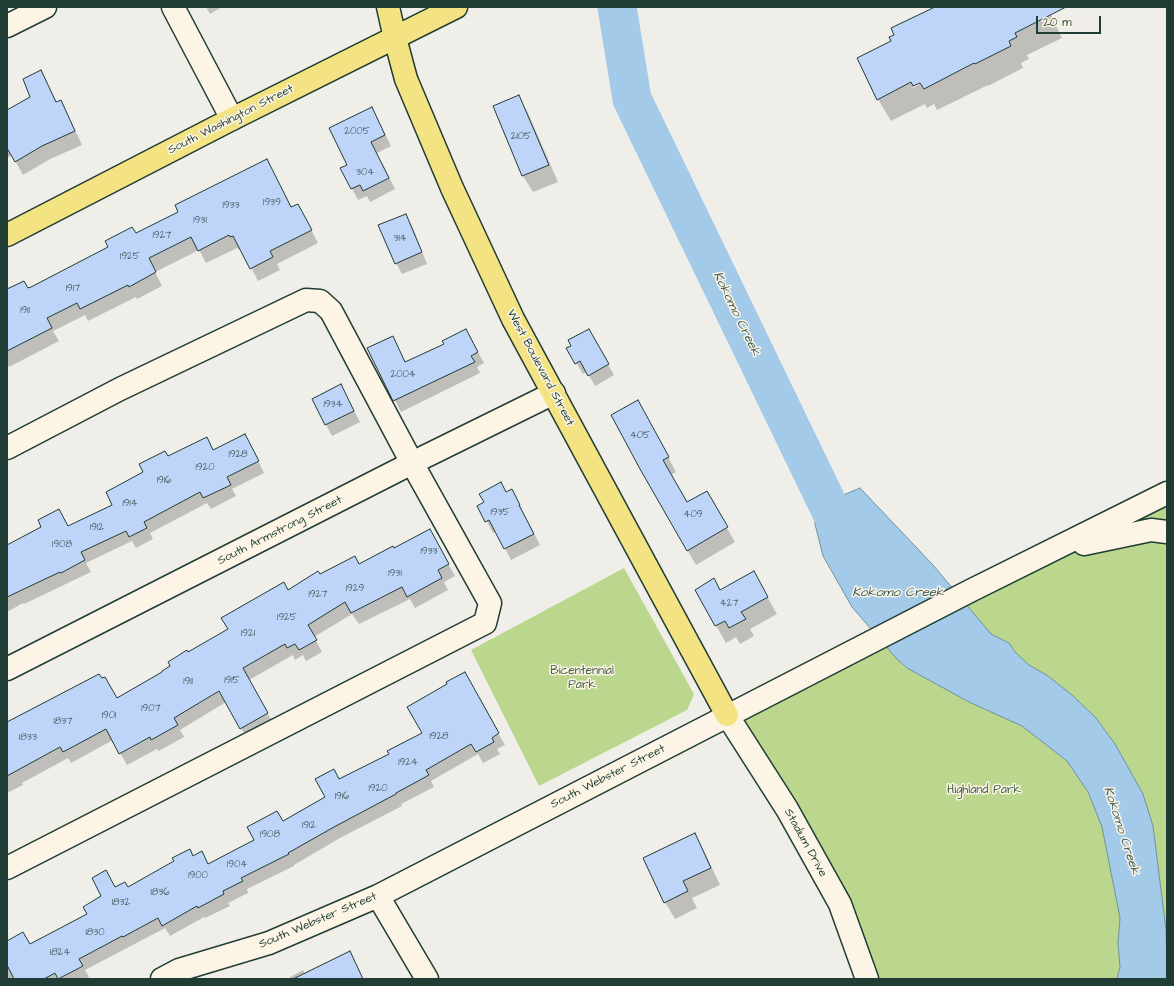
<!DOCTYPE html>
<html>
<head>
<meta charset="utf-8">
<style>
	body { margin:0 }
	#map { position:relative; width:1174px; height:986px; overflow:hidden; background:#f0eee9; font-family:"Architects Daughter",sans-serif }
	canvas { display:block }
	.frame { position:absolute; inset:0; border:8px solid #1f3d34; pointer-events:none }
	.scale { position:absolute; left:1036px; top:16px; width:65px; height:18px; box-sizing:border-box; border:2px solid #1f3d34; border-top:0; padding-left:5px; font-size:12px; line-height:14px; white-space:nowrap; color:#1f3d34; -webkit-text-stroke:3px #fcf5e5; paint-order:stroke }
</style>
</head>
<body>
<div id="map">
<canvas width="1174" height="986"></canvas>
<div class="frame"></div>
<div class="scale">20 m</div>
</div>
<script>
const c = document.querySelector('canvas').getContext('2d');
c.lineJoin = 'round';
function fill(path, color) {
  c.fillStyle = color;
  c.fill(path, 'evenodd');
}
function toPath(rows) {
  const path = new Path2D();
  for (const r of rows) {
    path.moveTo(r[0], r[1]);
    for (let i = 2; i < r.length; i += 2) path.lineTo(r[i], r[i + 1]);
  }
  return path;
}
function trace(path, color, width, dash) {
  c.strokeStyle = color;
  c.lineWidth = width;
  c.lineCap = dash ? 'butt' : 'round';
  c.setLineDash(dash || []);
  c.stroke(path);
}
function write(font, color, halo, rows, align = 'center') {
  c.font = font + ' "Architects Daughter",sans-serif';
  c.lineWidth = 3;
  c.setLineDash([]);
  c.textBaseline = 'middle';
  c.strokeStyle = halo;
  c.fillStyle = color;
  for (const [text, x, y, turn = 0] of rows) {
    c.save();
    c.translate(x, y);
    c.rotate((+turn || 0) * Math.PI / 180);
    c.textAlign = isNaN(turn) ? turn : align;
    if (halo) c.strokeText(text, 0, 0);
    c.fillText(text, 0, 0);
    c.restore();
  }
}
const green = toPath([
	[1167,493,1167,979,867,979,727,715],
	[624,568,694,694,687,710,539,786,471,650]
]);
const water = toPath([
	[860,488,933,565,991,634,1009,643,1015,652,1029,665,1048,676,1072,695,1096,718,1115,744,1143,794,1153,826,1166,930,1167,979,1117,979,1120,967,1118,943,1120,918,1102,827,1088,792,1067,761,1022,726,969,702,907,668,896,658,852,607,823,556,815,524,815,507,860,488]
]);
const shadow = toPath([
	[206,7,222,7,210,14],
	[936,7,1047,7,1062,38,1027,55,1029,59,1021,63,1023,68,988,86,988,85,937,110,934,104,927,108,925,104,891,121,878,99,893,42],
	[924,80,925,81,913,88,913,86],
	[41,72,57,103,60,101,68,115,82,145,50,159,23,175,12,155,7,158,7,111,32,97],
	[519,97,528,113,558,182,533,192,523,176,494,107],
	[378,120,391,146,377,153,395,189,370,202,367,196,358,200,342,169,348,166],
	[267,160,292,208,305,218,318,243,277,264,280,270,258,281,241,248,238,249,237,248,206,263,199,250,155,272,162,286,137,299,136,297,88,321,85,315,53,331,59,341,9,367,7,364,7,290,31,288,180,212],
	[405,215,412,226,427,264,402,274,396,263],
	[466,330,484,363,477,367,480,373,401,412,369,348,392,337,406,363,445,345],
	[588,330,614,375,595,386,587,372,583,374,568,349,572,346],
	[341,385,360,422,332,436,313,399],
	[646,416,676,472,671,475,687,503,706,492,735,542,696,565,641,469],
	[251,447,264,473,232,489,236,496,211,509,207,503,150,533,153,539,136,548,132,541,86,563,91,572,24,604,23,603,7,612,7,546,68,527,113,505,168,458],
	[512,490,540,545,511,560,496,531,493,533,479,507],
	[430,531,455,576,444,582,448,590,415,608,410,599,359,624,352,614,314,637,322,652,306,661,303,655,295,660,293,655,249,680,274,725,248,740,226,702,180,730,184,737,159,751,157,749,127,765,113,740,71,763,68,758,22,783,23,785,7,793,7,723,117,699,164,672,188,653,229,630,287,591,320,576,359,565,394,550],
	[753,572,777,614,750,629,754,636,740,644,736,637,726,643,696,590,720,591],
	[464,673,505,745,497,749,500,754,483,763,478,754,431,781,434,787,401,804,402,806,340,838,294,865,294,866,247,889,248,893,228,903,230,906,205,918,204,917,170,936,165,928,85,970,89,977,85,979,7,979,7,942,30,946,88,914,115,888,128,888,202,853,208,865,255,841,283,822,326,797,339,780,390,754,423,733,449,684],
	[694,834,704,851,720,885,692,898,697,908,675,919,665,902],
	[303,970,305,974,363,979,287,979]
]);
const river = toPath([
	[617,7,632,99,831,511,864,540]
]);
const building = toPath([
	[935,7,1066,7,1015,33,1017,37,1009,41,1011,46,975,64,974,63,924,89,920,83,913,86,911,82,877,100,857,58,891,41,889,37,894,35,891,28,935,7],
	[41,70,56,102,61,100,75,131,42,146,15,162,7,148,7,110,30,97,23,79,41,70],
	[519,95,549,165,522,176,493,106,519,95],
	[372,107,385,135,371,142,389,178,363,191,360,185,351,189,340,168,347,165,329,128,372,107],
	[267,159,291,207,298,204,312,230,270,251,273,257,250,269,233,236,230,237,229,235,198,251,191,237,149,258,156,272,129,287,128,285,80,309,77,303,47,318,52,328,7,351,7,289,24,281,28,288,31,287,108,247,105,241,132,227,136,233,178,212,175,205,267,159],
	[406,214,422,252,395,264,378,225,406,214],
	[466,329,478,352,471,356,475,362,393,401,367,348,393,336,405,362,444,344,442,341,466,329],
	[589,329,609,364,588,376,580,361,575,364,566,348,571,346,568,340,589,329],
	[341,384,354,411,325,425,312,399,341,384],
	[638,400,669,457,663,460,687,502,707,491,728,527,687,551,640,469,611,415,638,400],
	[245,434,259,461,227,477,231,485,203,498,200,492,144,522,147,528,129,537,126,531,81,552,85,560,61,573,60,572,7,597,7,545,41,527,38,520,59,509,68,526,112,505,106,492,143,472,139,464,165,451,168,456,207,437,213,450,245,434],
	[501,482,506,492,512,489,520,505,519,505,534,534,504,549,489,520,485,522,477,506,484,502,479,494,501,482],
	[430,529,449,564,438,570,442,578,407,597,402,587,351,613,345,602,308,625,317,640,299,650,295,644,287,648,285,644,243,668,268,713,240,729,219,691,174,718,178,725,151,740,150,737,119,754,106,729,63,752,60,747,7,776,7,722,99,674,102,678,105,677,117,698,162,672,162,671,170,666,168,662,187,650,188,652,228,629,221,618,284,582,288,590,318,571,320,574,355,556,359,564,393,546,394,548,430,529],
	[754,571,768,597,741,612,746,619,729,628,725,621,715,626,695,590,714,578,720,590,754,571],
	[465,672,499,733,492,738,494,742,476,752,471,744,426,770,429,775,396,793,396,794,334,827,288,853,289,854,241,878,243,881,223,891,224,894,198,908,197,906,162,926,158,918,123,937,122,936,79,959,83,966,58,979,55,973,44,979,14,979,7,965,7,941,23,932,30,944,87,914,83,907,101,896,92,878,106,870,115,887,125,882,128,887,174,861,172,858,190,849,193,856,202,851,208,864,254,840,247,827,277,811,283,821,325,797,315,779,334,769,339,779,389,754,387,751,422,733,407,707,447,684,446,682,465,672],
	[695,833,711,868,683,881,688,891,664,903,643,858,695,833],
	[350,951,363,979,293,979,350,951]
]);
const minor = toPath([
	[173,7,232,119],
	[7,26,45,7],
	[7,448,120,389,306,300,320,301,331,311,412,463,490,603,485,623,7,868],
	[1084,544,1151,530,1167,532],
	[7,669,412,463,554,393],
	[727,715,787,809,840,904,867,979],
	[378,896,427,979],
	[162,979,179,970,269,943,378,896,970,591,1167,493]
]);
const major = toPath([
	[388,7,395,38,406,79,452,188,513,319,727,715],
	[7,235,232,119,456,7]
]);
const numberNames = [
	["2005",357,132],
	["2105",521,137],
	["304",365,173],
	["1939",272,203],
	["1933",231,206],
	["1931",200,221],
	["1927",162,236],
	["314",400,239],
	["1925",130,257],
	["1917",73,289],
	["1911",25,311],
	["2004",403,375],
	["1934",333,405],
	["405",640,436],
	["1928",238,455],
	["1920",205,468],
	["1916",164,481],
	["1914",130,504],
	["1935",500,513],
	["409",693,515],
	["1912",97,528],
	["1908",62,545],
	["1933",429,552],
	["1931",395,574],
	["1929",355,589],
	["1927",318,595],
	["427",729,604],
	["1925",287,618],
	["1921",248,634],
	["1915",232,681],
	["1911",188,682],
	["1907",151,709],
	["1901",109,716],
	["1837",63,722],
	["1928",439,737],
	["1833",28,738],
	["1924",408,763],
	["1920",378,789],
	["1916",342,797],
	["1912",309,826],
	["1908",270,835],
	["1904",237,865],
	["1900",198,876],
	["1836",160,893],
	["1832",121,903],
	["1830",95,933],
	["1824",60,953]
];
const streetNames = [
	["South Washington Street",231,120,-27],
	["West Boulevard Street",540,368,62],
	["South Armstrong Street",280,531,-27],
	["South Webster Street",608,777,-27],
	["Stadium Drive",805,843,61],
	["South Webster Street",318,921,-23]
];
const parkNames = [
	["Bicentennial",582,671],
	["Park",582,685],
	["Highland Park",984,790]
];
const waterNames = [
	["Kokomo Creek",736,314,64],
	["Kokomo Creek",898,593],
	["Kokomo Creek",1121,831,72]
];
fill(green, '#bbd78e');
fill(water, '#a4caea');
trace(water, '#6f92a1', 1);
fill(shadow, '#0003');
trace(river, '#a4caea', 39);
fill(building, '#bfd4f9');
trace(building, '#1f3d34', 1);
trace(minor, '#1f3d34', 25);
trace(major, '#1f3d34', 25);
trace(minor, '#fcf5e5', 22);
trace(major, '#f4e382', 22);
write('10px', '#476365', null, numberNames);
write('12px', '#1f3d34', '#fcf5e5', streetNames);
write('12px', '#3e5c46', '#fcf5e5', parkNames);
write('italic 13px', '#3a5958', '#fcf5e5', waterNames);
</script>
</body>
</html>
